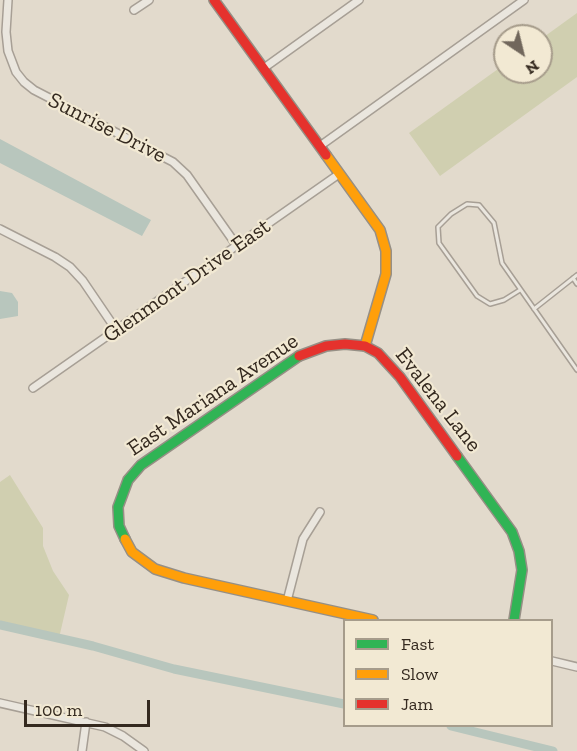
<!DOCTYPE html>
<html>
<head>
<meta charset="utf-8">
<style>
	body { margin:0 }
	#map { position:relative; width:577px; height:751px; overflow:hidden; background:#e2dacc; font-family:"Zilla Slab",serif }
	canvas { display:block }
	.legend { position:absolute; left:343px; top:619px; width:210px; height:108px; box-sizing:border-box; background:#f2e9d3; border:2px solid #a69c8b; margin:0; padding:8px 10px; list-style:none; font-size:18px; color:#34291f }
	.legend li { display:flex; align-items:center; gap:12px; height:30px }
	.legend b { width:30px; border:2px solid #a69c8b }
	.north { position:absolute; left:493px; top:24px; width:60px; height:60px; box-sizing:border-box; background:#f2e9d3; border:2px solid #a69c8b; border-radius:50%; rotate:145deg; font-size:16px; font-weight:700; line-height:24px; text-align:center; color:#34291f }
	.north::after { content:''; display:block; margin:auto; width:21px; height:27px; background:#71675c; clip-path:polygon(50% 0,100% 100%,50% 72%,0 100%) }
	.scale { position:absolute; left:24px; top:700px; width:126px; height:27px; box-sizing:border-box; border:3px solid #34291f; border-top:0; padding-left:8px; font-size:18px; line-height:21px; white-space:nowrap; color:#34291f; -webkit-text-stroke:4px #f2e9d3; paint-order:stroke }
</style>
</head>
<body>
<div id="map">
<canvas width="577" height="751"></canvas>
<ul class="legend">
<li><b style="height:8px;background:#30b455"></b>Fast</li>
<li><b style="height:8px;background:#ff9f0a"></b>Slow</li>
<li><b style="height:8px;background:#e5322d"></b>Jam</li>
</ul>
<div class="north">N</div>
<div class="scale">100 m</div>
</div>
<script>
const c = document.querySelector('canvas').getContext('2d');
c.lineJoin = 'round';
function fill(path, color) {
  c.fillStyle = color;
  c.fill(path, 'evenodd');
}
function toPath(rows) {
  const path = new Path2D();
  for (const r of rows) {
    path.moveTo(r[0], r[1]);
    for (let i = 2; i < r.length; i += 2) path.lineTo(r[i], r[i + 1]);
  }
  return path;
}
function trace(path, color, width, dash) {
  c.strokeStyle = color;
  c.lineWidth = width;
  c.lineCap = dash ? 'butt' : 'round';
  c.setLineDash(dash || []);
  c.stroke(path);
}
function write(font, color, halo, rows, align = 'center') {
  c.font = font + ' "Zilla Slab",serif';
  c.lineWidth = 4.5;
  c.setLineDash([]);
  c.textBaseline = 'middle';
  c.strokeStyle = halo;
  c.fillStyle = color;
  for (const [text, x, y, turn = 0] of rows) {
    c.save();
    c.translate(x, y);
    c.rotate((+turn || 0) * Math.PI / 180);
    c.textAlign = isNaN(turn) ? turn : align;
    if (halo) c.strokeText(text, 0, 0);
    c.fillText(text, 0, 0);
    c.restore();
  }
}
const green = toPath([
	[577,13,577,77,440,176,409,133,505,64,505,72,541,72,541,39],
	[10,475,43,528,43,546,53,571,69,595,59,638,0,627,0,482]
]);
const water = toPath([
	[0,139,151,220,142,236,0,163],
	[0,291,12,293,18,302,18,316,0,319]
]);
const canal = toPath([
	[0,625,93,646,174,669,344,704],
	[451,726,553,751]
]);
const lane = toPath([
	[573,278,577,284],
	[520,290,504,300,490,304,477,296,439,243,438,227,451,214,467,204,479,205,494,223,502,263,577,370],
	[534,309,577,275]
]);
const street = toPath([
	[8,0,6,32,8,51,16,72,24,82,34,90,173,162,187,175,237,246],
	[134,10,149,0],
	[264,68,359,0],
	[320,146,524,0],
	[0,229,55,257,70,267,83,281,117,331],
	[33,388,339,174],
	[287,601,303,539,320,512],
	[552,661,577,667],
	[0,703,105,727,123,736,144,751],
	[82,751,86,722]
]);
const fast = toPath([
	[457,456,512,532,519,551,522,570,514,620],
	[125,539,119,526,118,507,128,480,141,465,299,356]
]);
const slow = toPath([
	[326,155,380,230,386,251,386,274,365,346],
	[125,539,132,552,155,569,184,578,373,620]
]);
const jam = toPath([
	[214,0,326,155],
	[299,356,326,346,345,344,365,346,378,353,400,377,457,456]
]);
const streetNames = [
	["Sunrise Drive",107,128,27],
	["Glenmont Drive East",187,281,-35],
	["East Mariana Avenue",213,395,-34],
	["Evalena Lane",438,400,52]
];
fill(green, '#d0cfb0');
fill(water, '#b8c6bd');
trace(canal, '#b8c6bd', 9);
trace(lane, '#a79f95', 6);
trace(street, '#a79f95', 10);
trace(fast, '#968f85', 12);
trace(slow, '#968f85', 12);
trace(jam, '#968f85', 12);
trace(lane, '#eae6de', 3);
trace(street, '#eae6de', 7);
trace(fast, '#30b455', 9);
trace(slow, '#ff9f0a', 9);
trace(jam, '#e5322d', 9);
write('22px', '#34291f', '#f2e9d3', streetNames);
</script>
</body>
</html>
